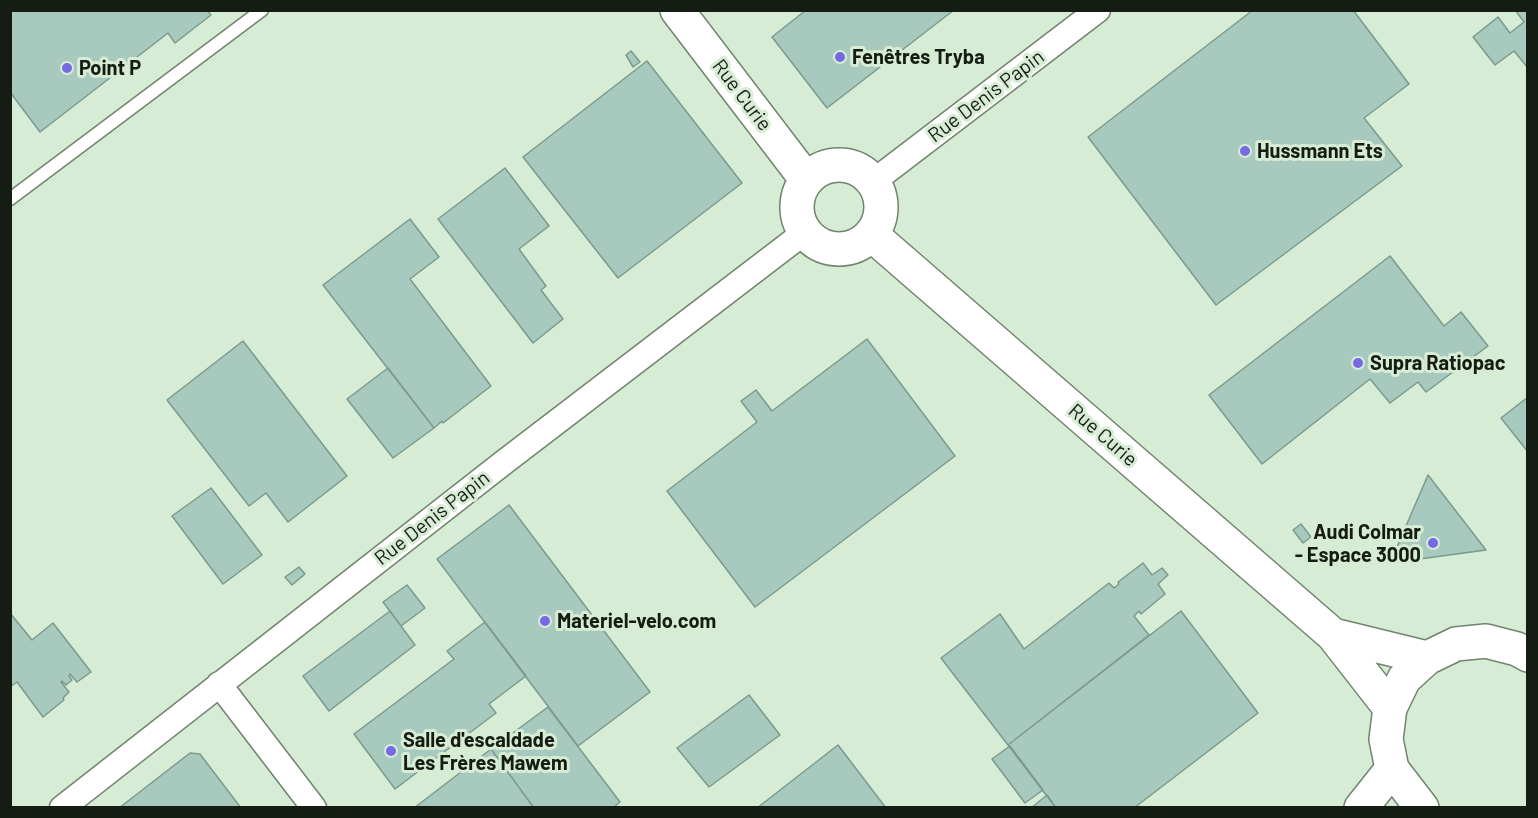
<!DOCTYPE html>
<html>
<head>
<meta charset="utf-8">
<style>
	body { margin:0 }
	#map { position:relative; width:1538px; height:818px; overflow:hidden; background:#d7ecd4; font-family:Barlow,sans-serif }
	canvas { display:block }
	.frame { position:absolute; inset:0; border:12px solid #151c14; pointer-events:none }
</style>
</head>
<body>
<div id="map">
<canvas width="1538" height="818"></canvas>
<div class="frame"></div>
</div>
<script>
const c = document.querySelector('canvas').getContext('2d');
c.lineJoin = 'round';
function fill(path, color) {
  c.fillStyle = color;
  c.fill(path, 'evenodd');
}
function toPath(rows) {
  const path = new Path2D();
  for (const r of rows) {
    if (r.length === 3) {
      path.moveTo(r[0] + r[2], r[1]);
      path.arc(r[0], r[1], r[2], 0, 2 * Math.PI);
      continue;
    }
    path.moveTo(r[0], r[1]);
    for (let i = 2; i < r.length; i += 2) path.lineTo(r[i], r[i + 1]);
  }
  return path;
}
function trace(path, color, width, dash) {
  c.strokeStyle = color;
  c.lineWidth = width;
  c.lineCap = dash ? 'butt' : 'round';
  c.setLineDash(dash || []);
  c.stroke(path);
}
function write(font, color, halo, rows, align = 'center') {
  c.font = font + ' Barlow,sans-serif';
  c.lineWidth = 6;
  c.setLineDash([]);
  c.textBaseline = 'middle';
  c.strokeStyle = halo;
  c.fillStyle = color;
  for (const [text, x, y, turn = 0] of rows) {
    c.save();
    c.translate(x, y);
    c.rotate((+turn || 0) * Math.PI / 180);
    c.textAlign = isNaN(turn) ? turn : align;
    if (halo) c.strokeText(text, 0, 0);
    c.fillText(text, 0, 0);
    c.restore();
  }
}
const building = toPath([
	[10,10,207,10,211,15,175,43,168,33,40,132,10,92,10,10],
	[806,10,954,10,827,108,772,37,806,10],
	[1253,10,1353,10,1409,84,1364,118,1402,166,1216,305,1088,137,1253,10],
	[1515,10,1528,10,1528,68,1514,51,1495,65,1473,37,1498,17,1510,33,1524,22,1515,10],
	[631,51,640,62,633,67,626,55,631,51],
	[647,61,742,183,618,278,523,157,647,61],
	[505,168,549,226,519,249,546,286,541,290,563,319,533,343,438,219,505,168],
	[410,219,439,257,410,279,491,386,443,423,442,421,434,428,323,285,410,219],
	[1390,256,1444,326,1461,312,1488,346,1426,392,1418,382,1390,403,1370,379,1262,464,1209,395,1390,256],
	[867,339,955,456,755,607,667,491,757,422,741,401,756,390,772,411,867,339],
	[243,341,347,476,288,522,266,493,249,506,167,400,243,341],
	[388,368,434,428,393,458,347,399,388,368],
	[1528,397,1528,452,1501,418,1528,397],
	[1428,475,1486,550,1390,563,1428,475],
	[211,488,262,555,223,584,172,516,211,488],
	[509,505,650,692,578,746,437,559,509,505],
	[1301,524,1311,537,1303,543,1293,530,1301,524],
	[1143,563,1152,575,1162,568,1168,575,1158,584,1165,594,1141,614,1139,611,1134,616,1149,635,1008,745,941,658,1000,614,1024,649,1109,583,1114,588,1119,584,1118,582,1143,563],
	[299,567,305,574,292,585,285,577,299,567],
	[407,585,425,608,401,626,383,602,407,585],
	[390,611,415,645,329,711,303,676,390,611],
	[1181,611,1258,713,1134,808,1056,808,1008,745,1181,611],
	[10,613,32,640,53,623,91,672,77,682,70,674,69,676,72,680,66,685,62,681,61,682,69,692,63,698,64,700,43,717,17,682,10,687,10,613],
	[485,622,526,676,489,704,496,713,395,789,354,734,454,659,447,651,485,622],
	[749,695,780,735,709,787,677,748,749,695],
	[548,707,620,802,613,808,534,808,491,749,548,707],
	[838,745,886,808,757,808,838,745],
	[1010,746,1043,790,1025,803,992,759,1010,746],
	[491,749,534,808,414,808,491,749],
	[190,753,200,754,241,808,119,808,190,753],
	[1047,795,1056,808,1031,808,1047,795]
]);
const lane = toPath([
	[10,199,262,10]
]);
const street = toPath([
	[874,181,1098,10],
	[219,684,314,808],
	[62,808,503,463,805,232]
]);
const secondary = toPath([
	[677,10,806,179],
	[839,207,42],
	[872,235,1333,635,1390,708],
	[1333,635,1427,658],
	[1361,808,1392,769],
	[1422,808,1392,769,1386,739,1390,708,1404,679,1427,658,1456,644,1486,641,1517,649,1528,655]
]);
const markers = [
	[840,57,6,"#7769e4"],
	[67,68,6,"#7769e4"],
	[1245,151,6,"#7769e4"],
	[1358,363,6,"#7769e4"],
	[1433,543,6,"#7769e4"],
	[545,621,6,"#7769e4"],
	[391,751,6,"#7769e4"]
];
const poiNames = [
	["Fenêtres Tryba",852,57],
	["Point P",79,68],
	["Hussmann Ets",1257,151],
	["Supra Ratiopac",1370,363],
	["Audi Colmar",1421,532,"right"],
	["- Espace 3000",1421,555,"right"],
	["Materiel-velo.com",557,621],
	["Salle d'escaldade",403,740],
	["Les Frères Mawem",403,763]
];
const streetNames = [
	["Rue Curie",742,95,53],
	["Rue Denis Papin",986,96,-37],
	["Rue Curie",1103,435,41],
	["Rue Denis Papin",432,518,-38]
];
fill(building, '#a8cabe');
trace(building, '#7a9a8e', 1.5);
trace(lane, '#71846e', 15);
trace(street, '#71846e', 27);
trace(secondary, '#71846e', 36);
trace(lane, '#fff', 12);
trace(street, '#fff', 24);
trace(secondary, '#fff', 33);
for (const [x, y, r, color] of markers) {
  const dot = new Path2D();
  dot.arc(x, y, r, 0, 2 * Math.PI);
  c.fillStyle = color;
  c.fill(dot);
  trace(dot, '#d7ecd4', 2);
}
write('bold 20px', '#151c14', '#d7ecd4', poiNames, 'left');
write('20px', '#151c14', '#d7ecd4', streetNames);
</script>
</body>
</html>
